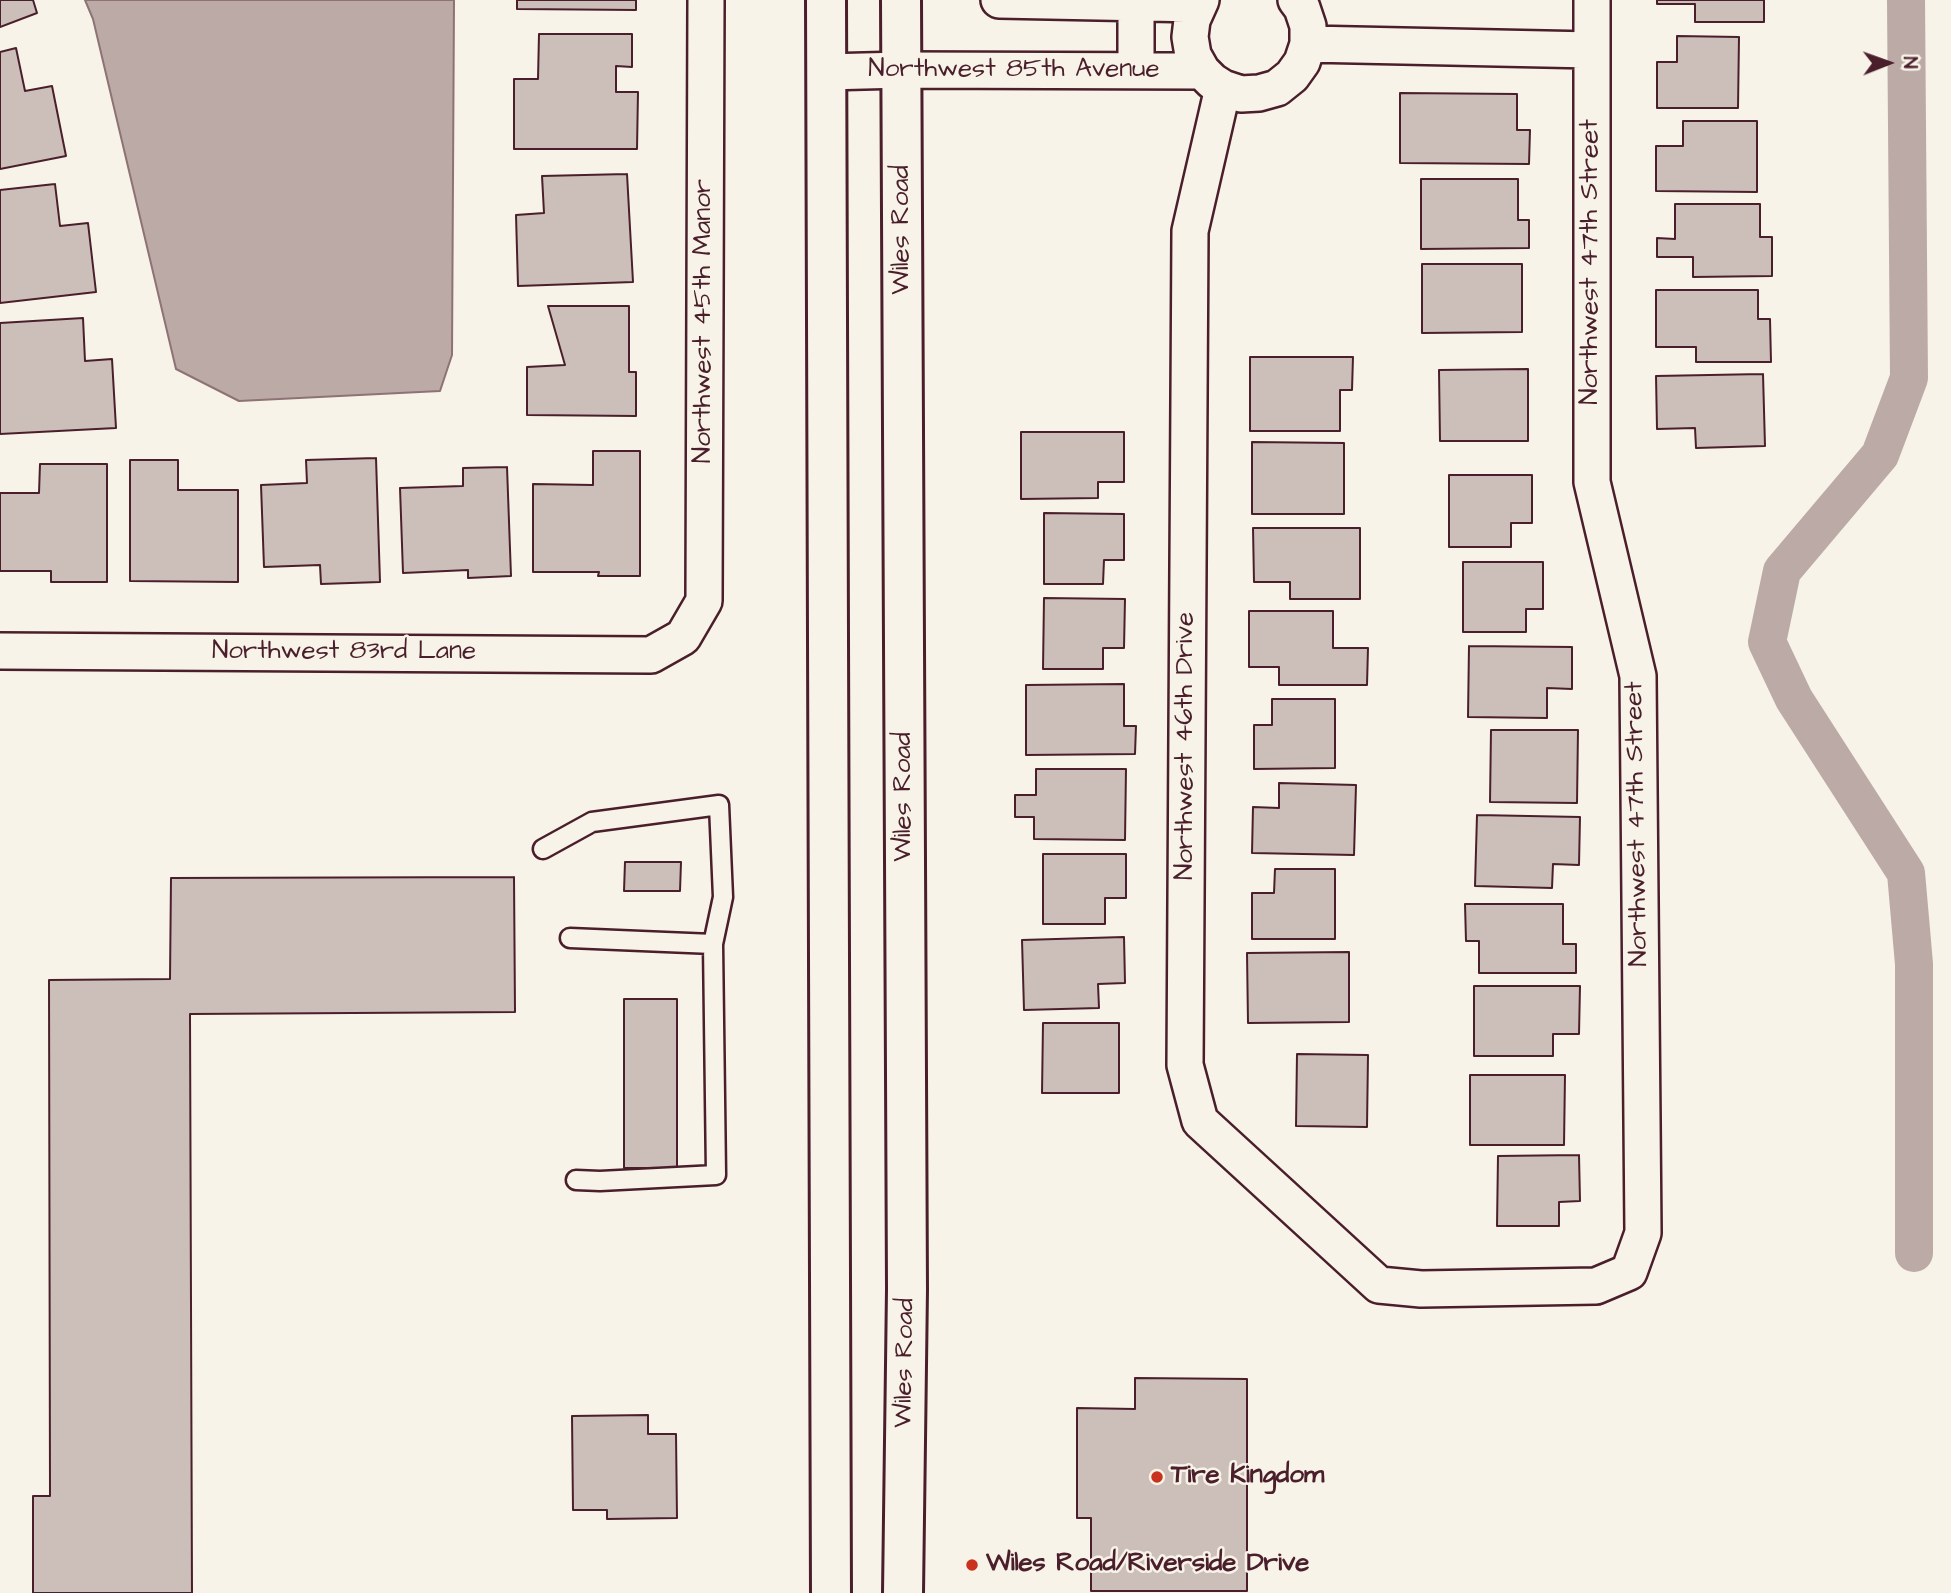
<!DOCTYPE html>
<html>
<head>
<meta charset="utf-8">
<style>
	body { margin:0 }
	#map { position:relative; width:1951px; height:1593px; overflow:hidden; background:#f7f3e8; font-family:"Architects Daughter",sans-serif }
	canvas { display:block }
	.north { position:absolute; left:1853px; top:28px; width:70px; height:70px; -webkit-text-stroke:5px #f7f3e8; paint-order:stroke; rotate:89deg; font-size:19px; font-weight:700; line-height:28px; text-align:center; color:#4a1f2b }
	.north::after { content:''; display:block; margin:auto; width:24px; height:32px; background:#4a1f2b; clip-path:polygon(50% 0,100% 100%,50% 72%,0 100%) }
</style>
</head>
<body>
<div id="map">
<canvas width="1951" height="1593"></canvas>
<div class="north">N</div>
</div>
<script>
const c = document.querySelector('canvas').getContext('2d');
c.lineJoin = 'round';
function fill(path, color) {
  c.fillStyle = color;
  c.fill(path, 'evenodd');
}
function toPath(rows) {
  const path = new Path2D();
  for (const r of rows) {
    path.moveTo(r[0], r[1]);
    for (let i = 2; i < r.length; i += 2) path.lineTo(r[i], r[i + 1]);
  }
  return path;
}
function trace(path, color, width, dash) {
  c.strokeStyle = color;
  c.lineWidth = width;
  c.lineCap = dash ? 'butt' : 'round';
  c.setLineDash(dash || []);
  c.stroke(path);
}
function write(font, color, halo, rows, align = 'center') {
  c.font = font + ' "Architects Daughter",sans-serif';
  c.lineWidth = 5;
  c.setLineDash([]);
  c.textBaseline = 'middle';
  c.strokeStyle = halo;
  c.fillStyle = color;
  for (const [text, x, y, turn = 0] of rows) {
    c.save();
    c.translate(x, y);
    c.rotate((+turn || 0) * Math.PI / 180);
    c.textAlign = isNaN(turn) ? turn : align;
    if (halo) c.strokeText(text, 0, 0);
    c.fillText(text, 0, 0);
    c.restore();
  }
}
const water = toPath([
	[85,0,454,0,452,355,440,391,239,401,176,369,93,19,85,0]
]);
const canal = toPath([
	[1906,0,1909,378,1880,455,1782,571,1767,642,1794,699,1906,873,1914,964,1914,1253]
]);
const building = toPath([
	[0,0,33,0,37,13,0,27,0,0],
	[517,0,636,0,636,10,517,9,517,0],
	[1657,0,1764,0,1764,22,1695,22,1695,4,1657,4,1657,0],
	[539,34,632,34,632,67,616,66,616,92,638,92,637,149,514,149,514,79,538,79,539,34],
	[1677,36,1739,37,1738,108,1657,108,1657,62,1677,62,1677,36],
	[16,48,25,91,52,86,66,156,0,169,0,52,16,48],
	[1400,93,1517,94,1517,130,1530,130,1529,164,1400,163,1400,93],
	[1683,121,1757,121,1757,192,1656,191,1656,146,1683,146,1683,121],
	[627,174,633,282,518,286,516,215,544,213,542,176,627,174],
	[1421,179,1518,179,1518,220,1529,220,1529,248,1421,249,1421,179],
	[55,184,60,226,88,223,96,292,0,303,0,190,55,184],
	[1675,204,1760,204,1760,237,1772,237,1772,276,1693,277,1693,257,1657,257,1657,238,1675,239,1675,204],
	[1422,264,1522,264,1522,332,1422,333,1422,264],
	[1656,290,1758,290,1758,319,1770,319,1771,362,1696,362,1696,347,1656,347,1656,290],
	[548,306,629,306,629,372,636,372,636,416,527,415,527,367,565,365,548,306],
	[83,318,85,361,112,359,116,428,0,434,0,323,83,318],
	[1250,357,1353,357,1352,390,1340,390,1340,431,1250,431,1250,357],
	[1528,369,1528,441,1440,441,1439,370,1528,369],
	[1763,374,1765,446,1696,448,1695,428,1657,429,1656,376,1763,374],
	[1021,432,1124,432,1124,482,1098,482,1098,498,1021,499,1021,432],
	[1252,442,1344,443,1344,514,1252,514,1252,442],
	[593,451,640,451,640,576,598,576,599,572,533,572,533,484,593,485,593,451],
	[376,458,380,582,321,584,320,565,264,567,261,485,307,483,306,460,376,458],
	[130,460,178,460,178,490,238,490,238,582,130,581,130,460],
	[40,464,107,464,107,582,51,582,51,571,0,571,0,493,39,493,40,464],
	[507,467,511,576,468,578,468,570,403,573,400,488,463,486,463,468,507,467],
	[1449,475,1532,475,1532,523,1511,523,1511,547,1449,547,1449,475],
	[1044,513,1124,514,1124,560,1104,560,1103,584,1044,584,1044,513],
	[1253,528,1360,528,1360,599,1290,599,1290,582,1254,582,1253,528],
	[1463,562,1543,562,1543,609,1526,609,1526,632,1463,632,1463,562],
	[1044,598,1125,599,1124,648,1103,648,1103,669,1043,669,1044,598],
	[1249,611,1333,611,1333,648,1368,648,1367,685,1279,685,1279,667,1249,667,1249,611],
	[1469,646,1572,647,1572,689,1547,688,1547,718,1468,717,1469,646],
	[1124,684,1124,726,1136,726,1135,754,1026,755,1026,685,1124,684],
	[1272,699,1335,699,1335,768,1254,769,1254,725,1272,725,1272,699],
	[1491,730,1578,730,1577,803,1490,802,1491,730],
	[1036,769,1126,769,1125,840,1034,839,1034,817,1015,817,1015,795,1036,795,1036,769],
	[1279,783,1356,785,1354,855,1252,853,1253,807,1279,808,1279,783],
	[1477,815,1580,817,1579,865,1553,864,1552,888,1475,886,1477,815],
	[1043,854,1126,854,1126,898,1105,898,1105,924,1043,924,1043,854],
	[625,862,681,862,680,891,624,891,625,862],
	[1275,869,1335,869,1335,939,1252,939,1252,893,1274,893,1275,869],
	[514,877,515,1012,190,1014,192,1593,33,1593,33,1496,50,1496,49,980,170,979,171,878,514,877],
	[1465,904,1563,904,1563,944,1576,944,1576,973,1479,973,1479,941,1466,941,1465,904],
	[1124,937,1125,983,1098,984,1099,1008,1024,1010,1022,940,1124,937],
	[1349,952,1349,1022,1248,1023,1247,953,1349,952],
	[1474,986,1580,986,1579,1034,1553,1034,1553,1056,1474,1056,1474,986],
	[624,999,677,999,677,1168,624,1168,624,999],
	[1043,1023,1119,1023,1119,1093,1042,1093,1043,1023],
	[1297,1054,1368,1055,1367,1127,1296,1126,1297,1054],
	[1470,1075,1565,1075,1564,1145,1470,1145,1470,1075],
	[1579,1155,1580,1201,1559,1202,1559,1226,1497,1226,1498,1156,1579,1155],
	[1135,1378,1247,1379,1247,1591,1091,1591,1091,1518,1077,1518,1077,1408,1135,1409,1135,1378],
	[648,1415,648,1434,676,1434,677,1518,607,1519,607,1510,573,1510,572,1416,648,1415]
]);
const service = toPath([
	[543,849,592,822,719,805,723,897,713,944],
	[570,938,713,944,716,1175,600,1181,576,1180]
]);
const minor = toPath([
	[999,0,1198,4],
	[1201,0,1192,20,1190,37,1193,55,1202,71,1212,81,1223,88,1241,94,1259,93,1277,88,1292,76,1302,62,1308,44,1308,26,1302,8,1296,0],
	[1308,44,1592,50],
	[1136,70,1136,3],
	[826,72,902,70,1202,71],
	[1223,88,1190,231,1185,1065,1200,1121,1379,1285,1421,1289,1596,1286,1629,1272,1643,1233,1638,676,1592,482,1592,0],
	[0,651,651,655,683,637,704,601,706,0]
]);
const secondary = toPath([
	[826,0,831,1593],
	[901,0,907,1289,903,1593]
]);
const markers = [
	[1157,1477,7,"#c8321e"],
	[972,1565,7,"#c8321e"]
];
const streetNames = [
	["Northwest 85th Avenue",1014,71],
	["Wiles Road",903,230,-90],
	["Northwest 47th Street",1592,262,-90],
	["Northwest 45th Manor",705,321,-90],
	["Northwest 83rd Lane",344,653],
	["Northwest 46th Drive",1187,746,-90],
	["Wiles Road",905,797,-90],
	["Northwest 47th Street",1638,824,-91],
	["Wiles Road",906,1363,-89]
];
const poiNames = [
	["Tire Kingdom",1171,1477],
	["Wiles Road/Riverside Drive",986,1565]
];
fill(water, '#bcaaa7');
trace(water, '#8e7275', 2);
trace(canal, '#bcaaa7', 38);
fill(building, '#ccbfb9');
trace(building, '#4a1f2b', 2);
trace(service, '#4a1f2b', 23);
trace(minor, '#4a1f2b', 40);
trace(secondary, '#4a1f2b', 44);
trace(service, '#f7f3e8', 18);
trace(minor, '#f7f3e8', 35);
trace(secondary, '#f7f3e8', 38);
for (const [x, y, r, color] of markers) {
  const dot = new Path2D();
  dot.arc(x, y, r, 0, 2 * Math.PI);
  c.fillStyle = color;
  c.fill(dot);
  trace(dot, '#f7f3e8', 2.5);
}
write('26px', '#4a1f2b', '#f7f3e8', streetNames);
write('bold 26px', '#4a1f2b', '#f7f3e8', poiNames, 'left');
</script>
</body>
</html>
